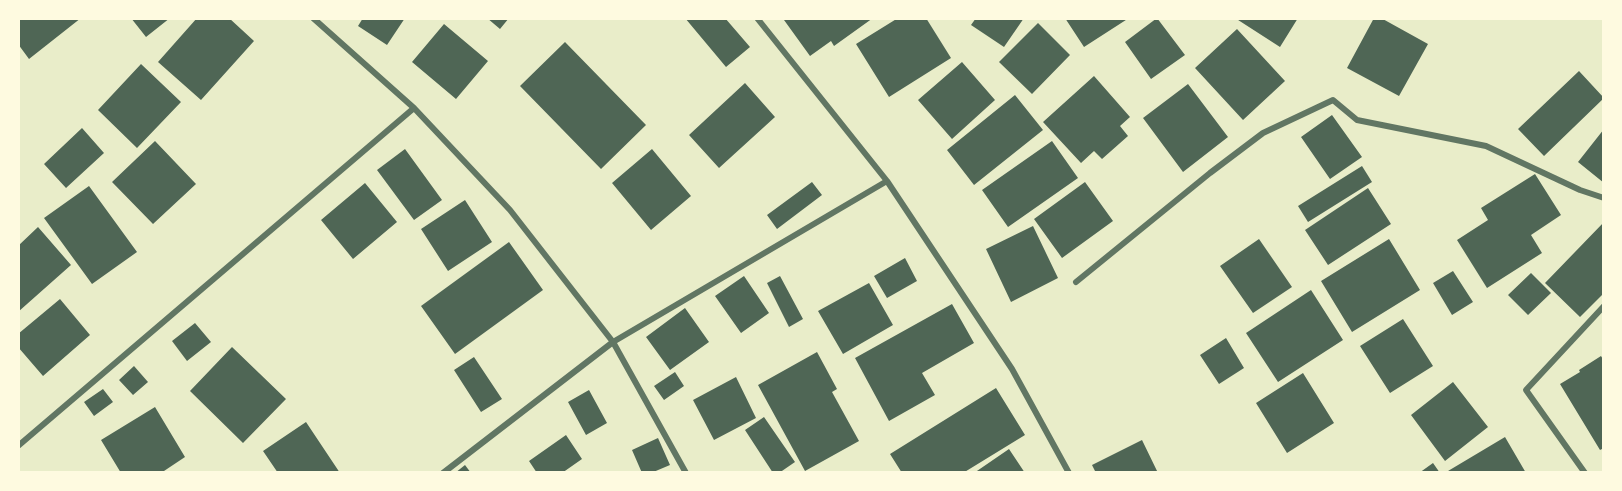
<!DOCTYPE html>
<html>
<head>
<meta charset="utf-8">
<style>
	body { margin:0 }
	#map { position:relative; width:1622px; height:491px; overflow:hidden; background:#e9edc9; font-family:"Archivo Narrow",sans-serif }
	canvas { display:block }
	.frame { position:absolute; inset:0; border:20px solid #fefae0; pointer-events:none }
</style>
</head>
<body>
<div id="map">
<canvas width="1622" height="491"></canvas>
<div class="frame"></div>
</div>
<script>
const c = document.querySelector('canvas').getContext('2d');
c.lineJoin = 'round';
function fill(path, color) {
  c.fillStyle = color;
  c.fill(path, 'evenodd');
}
function toPath(rows) {
  const path = new Path2D();
  for (const r of rows) {
    path.moveTo(r[0], r[1]);
    for (let i = 2; i < r.length; i += 2) path.lineTo(r[i], r[i + 1]);
  }
  return path;
}
function trace(path, color, width, dash) {
  c.strokeStyle = color;
  c.lineWidth = width;
  c.lineCap = dash ? 'butt' : 'round';
  c.setLineDash(dash || []);
  c.stroke(path);
}
const building = toPath([
	[18,18,81,18,29,59,18,44],
	[131,18,170,18,146,37],
	[197,18,229,18,254,41,201,100,158,62],
	[363,18,405,18,387,45,358,26],
	[487,18,509,18,500,29],
	[685,18,725,18,750,47,726,67],
	[787,18,873,18,834,46,831,41,810,56,784,20],
	[898,18,926,18,951,58,889,97,856,44],
	[976,18,1024,18,1004,47,971,25],
	[1065,18,1129,18,1084,47],
	[1157,18,1185,55,1151,79,1125,42],
	[1235,18,1298,18,1280,47],
	[1374,18,1381,18,1428,44,1399,96,1347,68],
	[1038,23,1070,55,1032,94,999,62],
	[444,24,488,61,456,99,412,62],
	[1237,29,1285,81,1243,120,1195,68],
	[565,42,646,125,601,169,520,86],
	[962,62,995,100,952,139,918,100],
	[141,64,181,102,137,148,98,110],
	[1579,71,1604,98,1544,156,1518,129],
	[1094,76,1130,117,1120,126,1128,136,1102,159,1094,151,1081,163,1043,122],
	[745,83,775,117,719,168,689,135],
	[1188,84,1228,137,1183,172,1143,118],
	[1015,95,1043,130,974,185,947,150],
	[1332,115,1362,157,1330,179,1301,137],
	[82,128,104,153,66,188,44,164],
	[1604,129,1604,183,1578,162],
	[155,141,196,184,153,224,112,182],
	[1052,141,1078,178,1008,227,982,190],
	[405,149,442,200,414,220,377,170],
	[652,149,691,196,651,230,612,183],
	[1362,166,1372,182,1308,222,1298,206],
	[1535,174,1561,215,1531,235,1542,253,1487,288,1457,240,1488,220,1481,208],
	[812,182,822,195,777,229,767,215],
	[1085,182,1113,221,1062,258,1034,219],
	[365,183,397,222,353,259,321,220],
	[89,186,137,252,92,284,44,218],
	[1368,188,1391,224,1328,265,1305,230],
	[465,200,492,242,448,271,421,229],
	[1604,222,1604,293,1580,317,1545,283],
	[1033,226,1058,278,1011,302,986,249],
	[38,227,71,265,18,312,18,246],
	[1259,239,1292,287,1253,313,1220,266],
	[1389,239,1420,290,1352,332,1321,281],
	[509,242,543,290,455,354,421,306],
	[905,258,917,281,887,298,874,276],
	[1453,271,1473,302,1452,315,1433,283],
	[1531,273,1551,293,1528,315,1508,295],
	[744,276,769,313,741,333,715,296],
	[780,276,803,319,789,327,767,283],
	[869,283,893,325,843,354,818,311],
	[1311,290,1343,340,1278,382,1246,333],
	[60,299,90,335,43,376,18,347,18,334],
	[952,304,974,343,922,373,935,395,889,421,855,358],
	[685,308,709,342,670,370,646,337],
	[1403,319,1433,366,1390,393,1360,346],
	[195,323,211,342,187,361,172,341],
	[1226,338,1244,368,1219,384,1200,355],
	[232,347,286,399,243,443,190,391],
	[817,352,837,389,832,392,859,441,805,471,758,385],
	[1601,356,1604,361,1604,448,1600,450,1560,384,1580,372,1579,370],
	[474,357,502,399,481,412,454,370],
	[134,366,148,382,133,395,119,380],
	[675,372,684,386,664,400,654,386],
	[1303,373,1334,423,1287,453,1256,403],
	[736,377,756,418,714,440,693,400],
	[1453,382,1488,427,1445,461,1411,415],
	[996,388,1025,435,963,473,902,473,890,454],
	[103,389,113,402,94,416,84,402],
	[589,390,607,423,586,435,568,402],
	[155,407,185,457,161,473,121,473,101,440],
	[764,417,795,462,779,473,773,473,745,430],
	[306,422,340,473,278,473,263,451],
	[566,435,582,459,562,473,537,473,529,461],
	[1505,437,1526,473,1450,473,1448,471],
	[658,438,670,465,651,473,642,473,632,450],
	[1142,440,1158,473,1096,473,1092,465],
	[1009,449,1025,473,974,473],
	[1433,463,1440,473,1419,473],
	[465,465,471,473,455,473]
]);
const minor = toPath([
	[313,18,414,108,510,210,613,342,686,473],
	[757,18,887,181,1012,369,1069,473],
	[1076,282,1210,173,1263,133,1333,100,1357,120,1486,146,1580,190,1604,198],
	[18,446,414,108],
	[443,473,613,342,887,181],
	[1585,473,1526,390,1604,306]
]);
fill(building, '#4f6655');
trace(minor, '#617663', 6);
</script>
</body>
</html>
